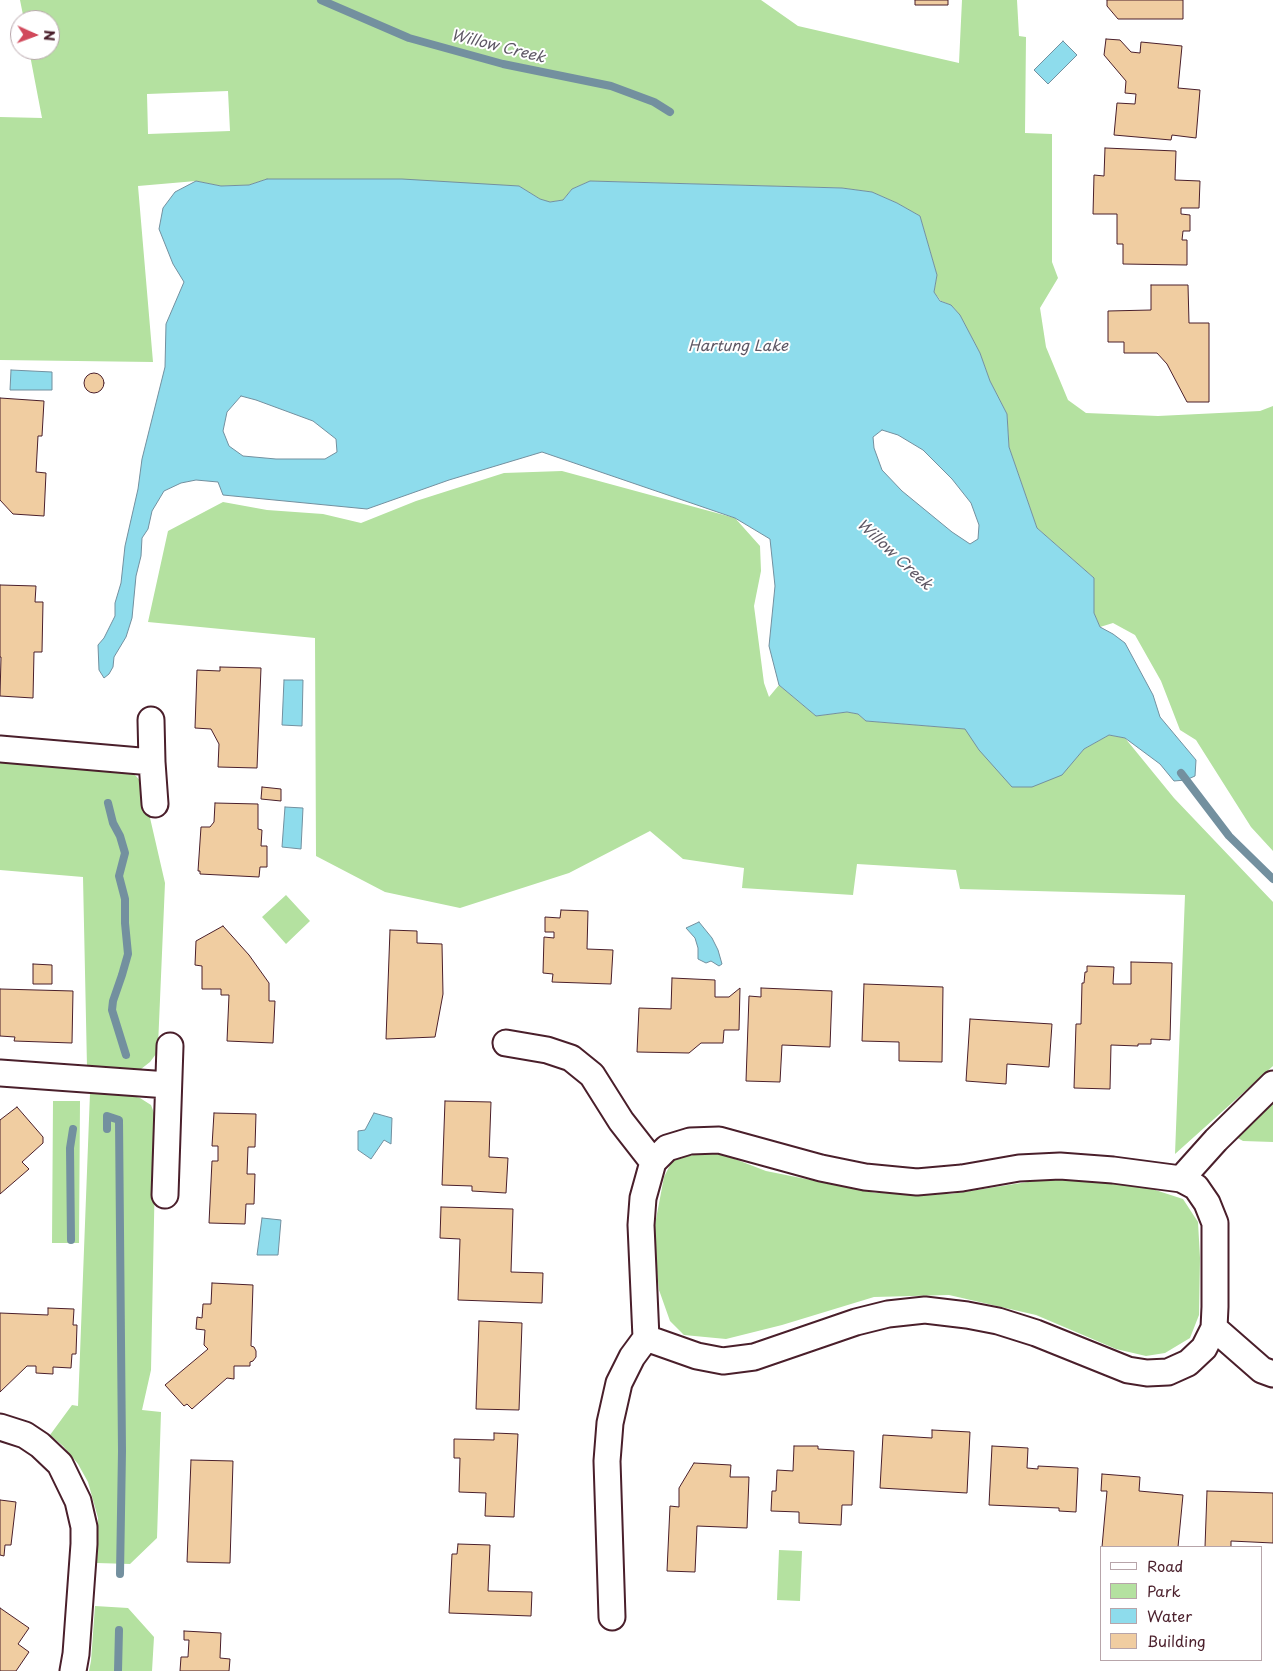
<!DOCTYPE html>
<html>
<head>
<meta charset="utf-8">
<style>
	body { margin:0 }
	#map { position:relative; width:1273px; height:1671px; overflow:hidden; background:#fff; font-family:"Playpen Sans",sans-serif }
	canvas { display:block }
	.legend { position:absolute; left:1100px; top:1546px; width:162px; height:115px; box-sizing:border-box; background:#fff; border:1px solid #b7a5aa; margin:0; padding:6px 9px; list-style:none; font-size:15px; color:#4a1f2b }
	.legend li { display:flex; align-items:center; gap:10px; height:25px }
	.legend b { width:25px; border:1px solid #b7a5aa }
	.north { position:absolute; left:10px; top:10px; width:50px; height:50px; box-sizing:border-box; background:#fff; border:1px solid #b7a5aa; border-radius:50%; rotate:92deg; font-size:14px; font-weight:700; line-height:20px; text-align:center; color:#4a1f2b }
	.north::after { content:''; display:block; margin:auto; width:18px; height:22px; background:#d1495b; clip-path:polygon(50% 0,100% 100%,50% 72%,0 100%) }
</style>
</head>
<body>
<div id="map">
<canvas width="1273" height="1671"></canvas>
<ul class="legend">
<li><b style="height:6px;background:#fff"></b>Road</li>
<li><b style="height:14px;background:#b4e1a0"></b>Park</li>
<li><b style="height:14px;background:#8edcec"></b>Water</li>
<li><b style="height:14px;background:#f0cda1"></b>Building</li>
</ul>
<div class="north">N</div>
</div>
<script>
const c = document.querySelector('canvas').getContext('2d');
c.lineJoin = 'round';
function fill(path, color) {
  c.fillStyle = color;
  c.fill(path, 'evenodd');
}
function toPath(rows) {
  const path = new Path2D();
  for (const r of rows) {
    if (r.length === 3) {
      path.moveTo(r[0] + r[2], r[1]);
      path.arc(r[0], r[1], r[2], 0, 2 * Math.PI);
      continue;
    }
    path.moveTo(r[0], r[1]);
    for (let i = 2; i < r.length; i += 2) path.lineTo(r[i], r[i + 1]);
  }
  return path;
}
function trace(path, color, width, dash) {
  c.strokeStyle = color;
  c.lineWidth = width;
  c.lineCap = dash ? 'butt' : 'round';
  c.setLineDash(dash || []);
  c.stroke(path);
}
function write(font, color, halo, rows, align = 'center') {
  c.font = font + ' "Playpen Sans",sans-serif';
  c.lineWidth = 4;
  c.setLineDash([]);
  c.textBaseline = 'middle';
  c.strokeStyle = halo;
  c.fillStyle = color;
  for (const [text, x, y, turn = 0] of rows) {
    c.save();
    c.translate(x, y);
    c.rotate((+turn || 0) * Math.PI / 180);
    c.textAlign = isNaN(turn) ? turn : align;
    if (halo) c.strokeText(text, 0, 0);
    c.fillText(text, 0, 0);
    c.restore();
  }
}
const green = toPath([
	[20,0,761,0,798,26,959,63,962,0,1017,0,1019,36,1026,37,1025,133,1052,134,1052,262,1058,278,1040,308,1046,347,1068,400,1086,413,1158,416,1260,411,1273,406,1273,851,1251,827,1196,740,1180,730,1161,681,1135,635,1113,623,1100,627,1094,613,1094,578,1037,528,1009,447,1007,414,990,381,980,353,960,315,951,305,941,301,934,292,937,275,920,216,897,203,872,192,842,188,590,181,572,189,563,200,549,202,540,199,519,186,267,179,249,185,221,186,196,181,138,186,153,362,0,360,0,117,42,118,29,50,50,50,50,20,24,20],
	[228,91,230,131,148,134,147,94],
	[562,471,735,518,760,546,761,571,754,606,764,683,769,697,779,685,816,716,847,712,858,714,866,721,966,729,979,750,1061,775,1084,749,1109,735,1125,738,1174,798,1273,902,1273,1066,1175,1154,1185,895,960,889,956,870,857,864,853,895,742,888,744,868,683,859,650,831,569,873,460,908,385,892,316,856,315,638,148,622,168,531,223,502,267,510,323,514,361,523,416,501,504,473],
	[0,761,128,771,136,776,142,783,165,883,158,1046,156,1054,150,1062,141,1069,131,1070,87,1067,83,877,0,870],
	[286,895,310,921,286,944,262,917],
	[90,1093,133,1096,140,1098,151,1105,154,1113,156,1121,151,1370,142,1410,161,1412,157,1538,130,1564,97,1563,98,1518,88,1482,78,1464,63,1446,50,1435,72,1405,78,1406],
	[53,1101,80,1101,79,1243,52,1243],
	[1273,1101,1273,1142,1243,1141,1236,1137],
	[714,1151,766,1171,876,1193,951,1194,1034,1181,1078,1177,1146,1187,1183,1199,1198,1222,1200,1258,1199,1315,1190,1338,1165,1353,1146,1356,1116,1349,1036,1315,949,1295,874,1297,782,1325,726,1339,684,1335,670,1321,659,1290,653,1235,664,1177,673,1159],
	[779,1550,802,1551,800,1601,777,1600],
	[95,1606,128,1608,154,1637,152,1671,89,1671,91,1661]
]);
const water = toPath([
	[1063,41,1077,55,1048,84,1034,70,1063,41],
	[267,179,402,179,519,186,540,199,550,202,563,200,572,189,590,181,842,188,872,192,897,203,920,216,937,275,934,292,940,301,951,305,960,315,980,353,990,381,1007,414,1009,447,1037,528,1094,578,1094,613,1100,627,1113,634,1125,643,1153,695,1160,717,1196,760,1195,776,1186,780,1174,781,1160,764,1125,738,1109,735,1084,749,1062,775,1032,787,1012,787,979,750,965,729,866,721,858,714,847,712,816,716,779,685,769,646,775,586,770,539,735,518,542,452,449,480,367,509,223,495,218,482,196,480,181,483,164,491,152,511,148,529,142,538,141,556,136,576,132,618,126,637,114,657,113,667,109,674,104,678,99,670,98,645,104,638,115,616,115,603,121,583,125,546,138,489,142,459,165,367,166,324,184,282,173,264,159,229,163,208,175,192,196,181,221,186,249,185,267,179],
	[241,396,256,400,313,421,336,439,337,452,325,459,276,459,243,456,229,446,223,431,227,412,241,396],
	[882,430,898,435,923,450,952,479,971,503,979,525,978,539,970,544,952,532,902,491,882,470,874,448,873,437,882,430],
	[11,370,52,372,52,390,10,390,11,370],
	[284,680,303,680,302,726,282,725,284,680],
	[285,807,303,808,301,849,282,847,285,807],
	[699,922,712,938,718,950,722,964,719,966,711,961,706,963,698,959,698,948,695,938,686,928,699,922],
	[374,1113,392,1118,391,1144,384,1140,371,1159,358,1150,358,1131,365,1130,374,1113],
	[262,1218,281,1220,278,1255,257,1255,262,1218]
]);
const stream = toPath([
	[321,0,409,38,503,64,611,86,654,102,670,112],
	[1181,773,1229,836,1273,879],
	[108,803,113,823,120,836,125,853,119,876,125,899,125,923,128,954,122,975,113,1001,112,1010,126,1055],
	[107,1129,107,1116,119,1120,122,1451,120,1574],
	[71,1240,70,1148,73,1129],
	[118,1671,119,1630]
]);
const building = toPath([
	[915,0,948,0,948,5,915,5,915,0],
	[1107,0,1183,0,1183,19,1118,19,1107,6,1107,0],
	[1106,39,1120,40,1131,52,1140,53,1141,42,1182,46,1178,88,1200,90,1196,138,1172,135,1171,140,1114,135,1117,103,1135,104,1136,94,1125,93,1126,81,1104,55,1106,39],
	[1105,148,1176,151,1175,180,1200,181,1199,208,1181,208,1181,214,1190,215,1190,231,1183,231,1182,240,1187,240,1187,265,1123,264,1123,244,1117,244,1117,214,1093,214,1094,175,1104,176,1105,148],
	[1151,285,1188,285,1189,323,1209,323,1209,402,1187,402,1167,364,1157,353,1124,353,1124,342,1108,342,1108,311,1151,310,1151,285],
	[94,383,10],
	[0,398,44,401,42,436,38,436,36,472,46,473,44,516,13,514,0,500,0,398],
	[0,585,36,586,35,602,43,602,42,652,34,652,33,698,0,696,1,657,0,657,0,585],
	[220,667,261,668,257,768,218,767,219,744,211,729,195,728,197,670,220,671,220,667],
	[262,787,281,789,281,801,261,799,262,787],
	[215,803,258,804,258,829,262,830,261,846,267,846,267,867,260,867,259,877,200,874,200,871,198,871,201,827,210,827,214,822,215,803],
	[561,910,588,911,587,949,613,950,611,984,552,982,553,974,543,973,544,937,554,938,554,932,545,932,545,917,560,918,561,910],
	[223,926,249,955,269,983,269,1001,275,1001,273,1043,227,1041,229,995,221,995,221,989,202,989,202,966,195,965,196,941,223,926],
	[390,930,417,931,417,943,442,944,443,994,435,1037,386,1039,390,930],
	[1131,962,1172,963,1170,1040,1151,1039,1151,1044,1138,1044,1138,1046,1111,1045,1110,1089,1074,1088,1076,1024,1081,1024,1082,983,1084,983,1085,972,1087,972,1087,966,1114,967,1113,984,1131,984,1131,962],
	[33,964,52,965,52,984,33,984,33,964],
	[672,978,715,980,715,997,729,997,740,988,739,1030,724,1030,723,1043,701,1043,689,1053,637,1052,639,1008,671,1009,672,978],
	[864,984,943,987,942,1062,899,1061,899,1042,862,1041,864,984],
	[761,988,832,991,830,1047,782,1045,780,1082,746,1081,749,996,761,997,761,988],
	[0,989,73,991,72,1043,14,1041,15,1037,0,1036,0,989],
	[970,1019,1052,1024,1049,1067,1007,1064,1006,1084,966,1081,970,1019],
	[445,1101,491,1102,489,1157,508,1158,506,1193,472,1191,472,1186,442,1185,445,1101],
	[17,1107,43,1137,43,1143,22,1162,29,1169,0,1194,0,1120,17,1107],
	[214,1113,256,1114,255,1147,248,1147,247,1174,255,1174,254,1204,246,1204,245,1224,209,1223,212,1161,218,1161,218,1146,212,1146,214,1113],
	[441,1207,513,1209,511,1272,543,1273,542,1303,458,1300,460,1239,440,1238,441,1207],
	[212,1283,253,1285,251,1346,254,1347,256,1351,256,1357,253,1361,250,1362,250,1366,234,1366,234,1379,227,1378,192,1409,187,1404,184,1406,165,1385,208,1349,204,1345,205,1330,196,1329,197,1317,202,1318,203,1304,211,1304,212,1283],
	[48,1308,74,1309,73,1325,77,1325,76,1354,72,1354,71,1368,53,1367,53,1374,36,1373,36,1366,27,1366,0,1392,0,1313,48,1315,48,1308],
	[479,1321,522,1323,519,1410,476,1409,479,1321],
	[932,1430,970,1432,967,1493,880,1488,883,1435,932,1438,932,1430],
	[494,1433,518,1434,514,1517,485,1516,486,1493,459,1492,460,1458,454,1458,454,1439,494,1440,494,1433],
	[794,1446,818,1446,818,1449,854,1451,852,1505,842,1505,841,1525,799,1523,799,1512,771,1511,772,1491,776,1491,777,1470,793,1471,794,1446],
	[992,1446,1028,1448,1027,1468,1038,1469,1038,1466,1078,1468,1076,1512,1059,1511,1059,1508,989,1505,992,1446],
	[191,1460,233,1461,230,1563,187,1562,191,1460],
	[694,1463,731,1465,730,1477,749,1477,747,1528,697,1526,695,1572,667,1571,670,1506,679,1507,679,1488,694,1463],
	[1102,1474,1140,1477,1139,1491,1183,1495,1178,1547,1102,1547,1107,1491,1101,1491,1102,1474],
	[1207,1491,1273,1493,1273,1543,1231,1541,1231,1547,1205,1547,1207,1491],
	[0,1500,16,1502,11,1545,5,1545,4,1556,0,1555,0,1500],
	[458,1544,490,1545,488,1591,532,1592,531,1616,449,1613,452,1554,457,1554,458,1544],
	[0,1608,29,1628,18,1644,29,1652,16,1671,0,1671,0,1608],
	[184,1631,221,1633,220,1658,230,1659,229,1671,180,1671,181,1657,188,1657,189,1640,184,1640,184,1631]
]);
const minor = toPath([
	[0,749,152,762,151,720],
	[152,762,155,804],
	[506,1043,547,1050,571,1058,592,1075,621,1121,653,1162,667,1148,690,1141,719,1140,821,1168,865,1177,917,1182,962,1178,1019,1168,1060,1166,1113,1170,1181,1179,1196,1187,1207,1203,1215,1223,1215,1307,1214,1328],
	[0,1073,168,1085],
	[1181,1179,1216,1140,1273,1084],
	[165,1195,170,1046],
	[646,1338,697,1356,723,1361,754,1357,856,1322,888,1314,925,1310,967,1315,998,1321,1036,1333,1128,1370,1147,1373,1168,1372,1188,1363,1204,1348,1214,1328,1262,1370,1273,1374],
	[0,1427,25,1435,40,1445,60,1464,78,1501,84,1527,84,1544,76,1654,73,1671],
	[612,1617,607,1461,610,1423,619,1383,632,1357,646,1338,641,1225,643,1198,653,1162]
]);
const waterNames = [
	["Willow Creek",498,47,14],
	["Hartung Lake",738,347],
	["Willow Creek",894,555,43]
];
fill(green, '#b4e1a0');
fill(water, '#8edcec');
trace(water, '#73909f', 1);
trace(stream, '#73909f', 8);
fill(building, '#f0cda1');
trace(building, '#4a1f2b', 1);
trace(minor, '#4a1f2b', 29);
trace(minor, '#fff', 25);
write('italic 15px', '#5e5865', '#fff', waterNames);
</script>
</body>
</html>
